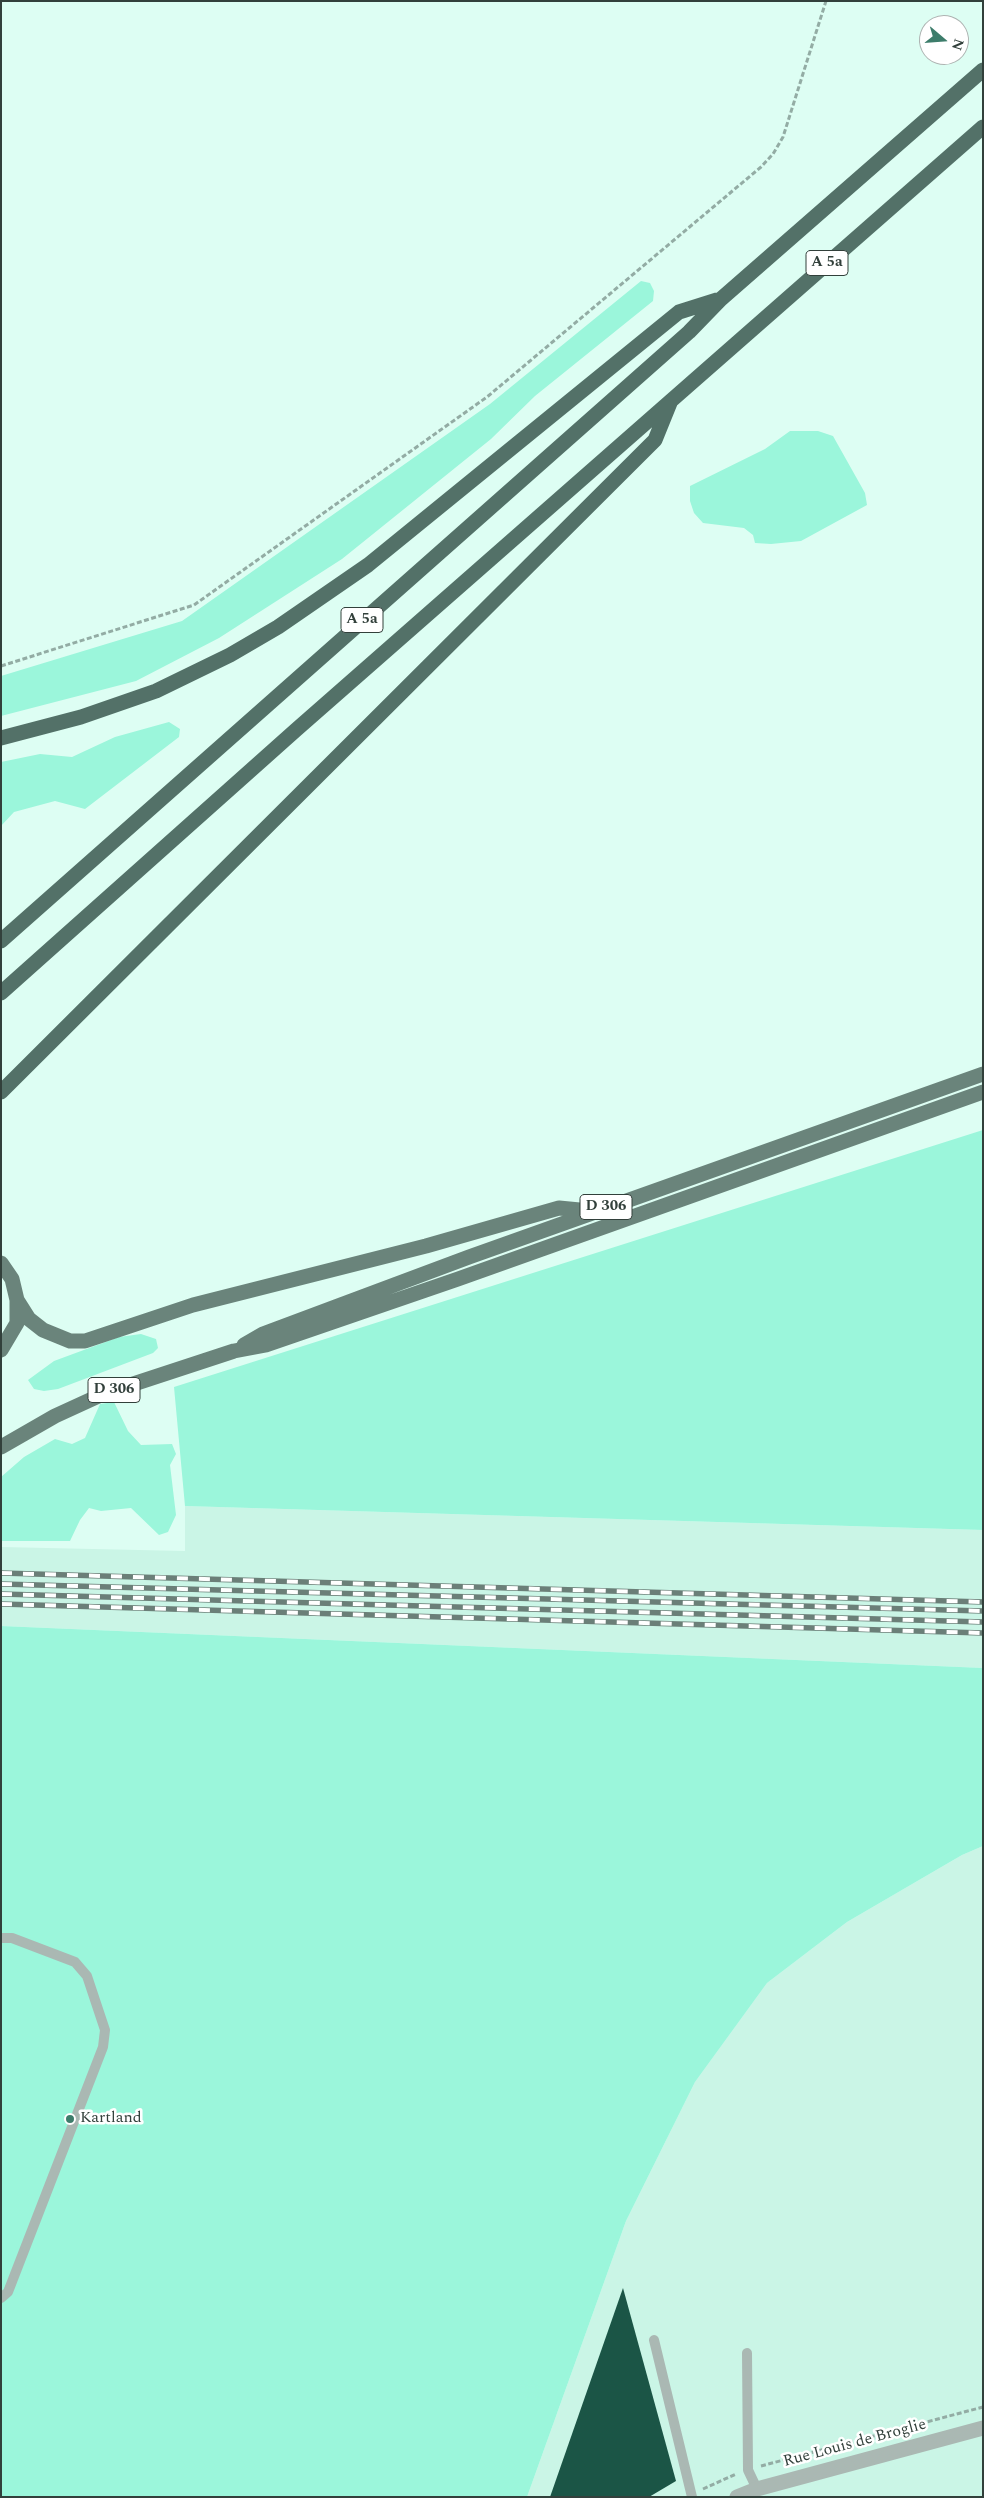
<!DOCTYPE html>
<html>
<head>
<meta charset="utf-8">
<style>
	body { margin:0 }
	#map { position:relative; width:984px; height:2498px; overflow:hidden; background:#ddfef3; font-family:Spectral,serif }
	canvas { display:block }
	.frame { position:absolute; inset:0; border:2px solid #32403b; pointer-events:none }
	.north { position:absolute; left:919px; top:15px; width:50px; height:50px; box-sizing:border-box; background:#fff; border:1px solid #adb3b1; border-radius:50%; rotate:108deg; font-size:14px; font-weight:700; line-height:20px; text-align:center; color:#32403b }
	.north::after { content:''; display:block; margin:auto; width:18px; height:22px; background:#3d7d6b; clip-path:polygon(50% 0,100% 100%,50% 72%,0 100%) }
</style>
</head>
<body>
<div id="map">
<canvas width="984" height="2498"></canvas>
<div class="frame"></div>
<div class="north">N</div>
</div>
<script>
const c = document.querySelector('canvas').getContext('2d');
c.lineJoin = 'round';
function fill(path, color) {
  c.fillStyle = color;
  c.fill(path, 'evenodd');
}
function toPath(rows) {
  const path = new Path2D();
  for (const r of rows) {
    path.moveTo(r[0], r[1]);
    for (let i = 2; i < r.length; i += 2) path.lineTo(r[i], r[i + 1]);
  }
  return path;
}
function trace(path, color, width, dash) {
  c.strokeStyle = color;
  c.lineWidth = width;
  c.lineCap = dash ? 'butt' : 'round';
  c.setLineDash(dash || []);
  c.stroke(path);
}
function write(font, color, halo, rows, align = 'center') {
  c.font = font + ' Spectral,serif';
  c.lineWidth = 5;
  c.setLineDash([]);
  c.textBaseline = 'middle';
  c.strokeStyle = halo;
  c.fillStyle = color;
  for (const [text, x, y, turn = 0] of rows) {
    c.save();
    c.translate(x, y);
    c.rotate((+turn || 0) * Math.PI / 180);
    c.textAlign = isNaN(turn) ? turn : align;
    if (halo) c.strokeText(text, 0, 0);
    c.fillText(text, 0, 0);
    c.restore();
  }
}
const built = toPath([
	[185,1506,983,1530,983,1668,1,1626,1,1547,185,1551],
	[983,1846,983,2497,527,2497,626,2221,695,2082,767,1983,847,1922,962,1855]
]);
const green = toPath([
	[641,281,650,283,654,291,653,301,535,396,491,439,342,559,219,638,136,681,1,716,1,676,182,621,490,404],
	[790,431,818,431,833,436,865,493,867,505,801,541,771,544,755,543,753,535,744,528,703,523,694,513,690,501,690,486,765,449],
	[169,722,180,729,179,737,85,809,55,801,14,812,1,826,1,762,40,754,72,757,115,737],
	[983,1130,983,1530,185,1506,174,1387],
	[141,1334,156,1339,158,1348,153,1353,58,1389,44,1391,34,1389,28,1380,54,1361,119,1337],
	[114,1402,128,1431,141,1445,172,1444,176,1454,170,1465,176,1515,168,1532,159,1535,131,1508,101,1511,89,1508,80,1520,70,1541,1,1541,1,1477,24,1457,55,1439,72,1444,85,1438,100,1404],
	[1,1626,983,1668,983,1846,962,1855,847,1922,767,1983,695,2082,626,2221,527,2497,1,2497]
]);
const building = toPath([
	[623,2288,676,2481,649,2497,550,2497]
]);
const path = toPath([
	[1,666,194,605,487,397,761,167,773,154,783,137,826,1],
	[761,2466,983,2407],
	[703,2489,736,2474]
]);
const lane = toPath([
	[1,1938,12,1938,75,1962,87,1976,105,2030,103,2047,8,2292,1,2298],
	[654,2340,692,2497],
	[747,2353,748,2470,757,2489]
]);
const street = toPath([
	[737,2497,757,2489,983,2428]
]);
const primary = toPath([
	[1,1263,12,1279,17,1300,17,1323,1,1350],
	[17,1300,29,1319,43,1330,70,1341,85,1341,193,1305,426,1246,559,1208,590,1211],
	[244,1345,263,1334,469,1257,983,1074],
	[1,1447,55,1416,103,1394,234,1351,266,1345,458,1279,983,1092]
]);
const highway = toPath([
	[1,738,81,717,156,691,230,655,278,627,368,565,679,312,717,300],
	[1,941,689,332,721,299,983,70],
	[1,993,297,729,983,127],
	[1,1092,655,440,670,403]
]);
const rail = toPath([
	[1,1573,983,1602],
	[1,1584,983,1611],
	[1,1594,983,1622],
	[1,1604,983,1633]
]);
const markers = [
	[70,2119,5,"#3d7d6b"]
];
const shields = [
	[827,263,42],
	[362,620,42],
	[606,1207,52],
	[114,1390,52]
];
const shieldNames = [
	["A 5a",827,263],
	["A 5a",362,620],
	["D 306",606,1207],
	["D 306",114,1390]
];
const poiNames = [
	["Kartland",80,2119]
];
const streetNames = [
	["Rue Louis de Broglie",855,2444,-15]
];
fill(built, '#caf5e6');
fill(green, '#9bf6db');
fill(building, '#1b5546');
trace(path, '#93aca4', 3, [5, 2.5]);
trace(lane, '#aab8b3', 10);
trace(street, '#aab8b3', 15);
trace(primary, '#6a847b', 15);
trace(highway, '#537168', 15);
trace(rail, '#6b7f78', 5.5);
trace(rail, '#fff', 4, [11]);
for (const [x, y, r, color] of markers) {
  const dot = new Path2D();
  dot.arc(x, y, r, 0, 2 * Math.PI);
  c.fillStyle = color;
  c.fill(dot);
  trace(dot, '#fff', 2);
}
for (const [x, y, w] of shields) {
  const box = new Path2D();
  box.roundRect(x - w / 2, y - 12.5, w, 25, 4);
  c.fillStyle = '#fff';
  c.fill(box);
  trace(box, '#32403b', 1);
}
write('bold 15px', '#32403b', null, shieldNames);
write('16px', '#32403b', '#fff', poiNames, 'left');
write('16px', '#32403b', '#fff', streetNames);
</script>
</body>
</html>
